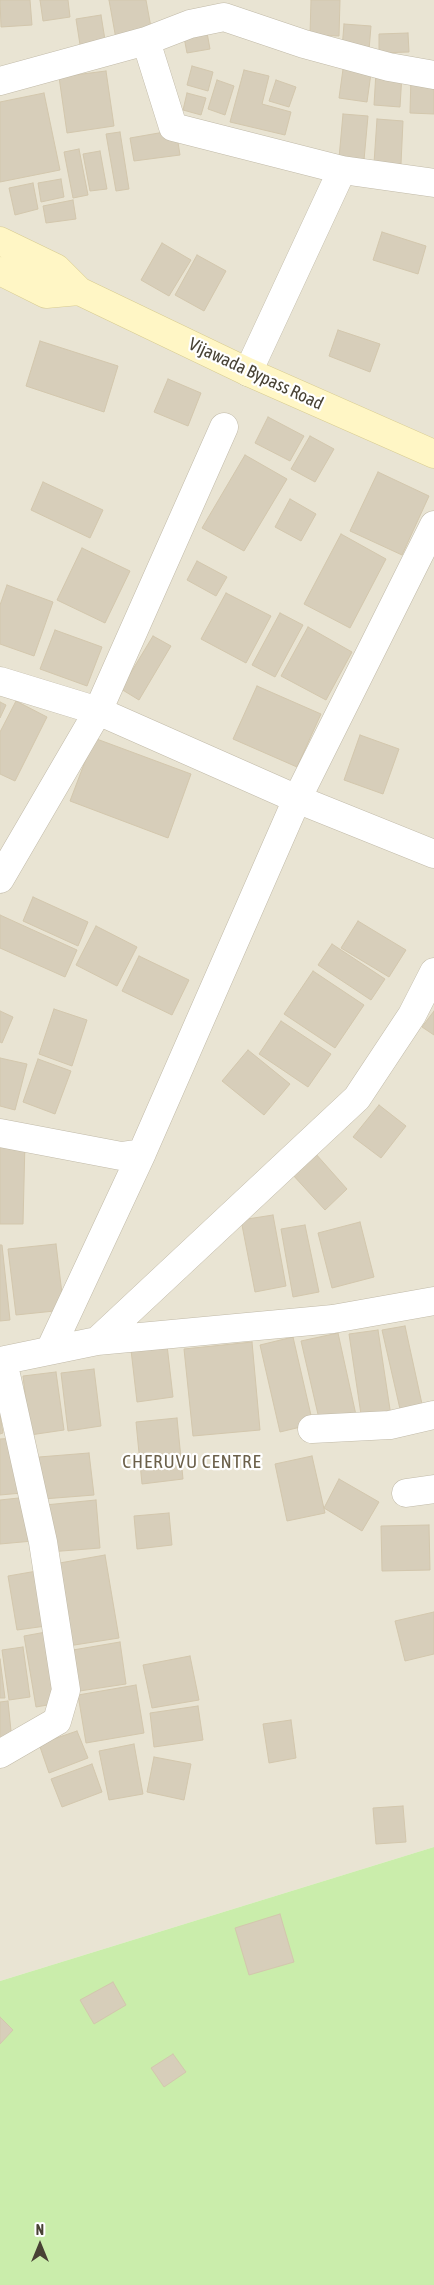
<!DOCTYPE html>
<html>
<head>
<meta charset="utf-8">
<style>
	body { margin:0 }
	#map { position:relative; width:434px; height:2285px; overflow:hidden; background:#f5f1e6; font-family:"Asap Condensed",sans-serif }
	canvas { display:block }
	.north { position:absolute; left:15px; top:2220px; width:50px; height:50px; -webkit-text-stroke:4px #fff; paint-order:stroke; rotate:0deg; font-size:14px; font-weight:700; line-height:20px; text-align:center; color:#484235 }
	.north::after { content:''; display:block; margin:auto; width:18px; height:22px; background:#484235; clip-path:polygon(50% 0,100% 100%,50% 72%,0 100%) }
</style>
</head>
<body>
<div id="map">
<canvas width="434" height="2285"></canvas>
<div class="north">N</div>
</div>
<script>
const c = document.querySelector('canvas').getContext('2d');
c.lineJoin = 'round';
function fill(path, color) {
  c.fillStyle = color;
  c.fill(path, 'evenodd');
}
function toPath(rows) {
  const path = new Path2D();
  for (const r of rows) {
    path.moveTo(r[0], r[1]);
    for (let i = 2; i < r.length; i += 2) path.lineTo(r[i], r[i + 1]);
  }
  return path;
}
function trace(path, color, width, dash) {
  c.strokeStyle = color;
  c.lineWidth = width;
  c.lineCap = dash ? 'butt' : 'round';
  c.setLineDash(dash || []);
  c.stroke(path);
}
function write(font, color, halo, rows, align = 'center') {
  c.font = font + ' "Asap Condensed",sans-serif';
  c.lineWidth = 4.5;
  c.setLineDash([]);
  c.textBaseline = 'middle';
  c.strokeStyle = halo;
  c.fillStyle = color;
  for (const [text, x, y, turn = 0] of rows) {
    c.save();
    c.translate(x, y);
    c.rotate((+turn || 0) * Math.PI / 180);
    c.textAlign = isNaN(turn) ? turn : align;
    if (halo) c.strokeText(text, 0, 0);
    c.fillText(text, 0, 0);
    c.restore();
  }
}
const residential = toPath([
	[0,0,434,0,434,1847,0,1981]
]);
const green = toPath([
	[434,1847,434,2285,0,2285,0,1981]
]);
const building = toPath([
	[0,0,30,0,32,25,1,27,0,0],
	[40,0,68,0,70,17,43,21,40,0],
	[109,0,146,0,152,33,116,39,109,0],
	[311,0,340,0,339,36,310,35,311,0],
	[101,15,106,46,81,51,76,19,101,15],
	[344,24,371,26,369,50,342,49,344,24],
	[206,27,210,49,187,53,183,32,206,27],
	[408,33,409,52,379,53,379,34,408,33],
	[344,62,372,66,367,102,339,98,344,62],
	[192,66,213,72,208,91,187,85,192,66],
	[244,70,269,76,262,104,291,112,285,135,230,122,244,70],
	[106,71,114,126,67,133,59,77,106,71],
	[376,72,402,74,400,107,374,105,376,72],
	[411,76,434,77,434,114,410,113,411,76],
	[217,80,234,86,225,115,208,109,217,80],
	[276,80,296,87,289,107,269,101,276,80],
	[44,93,60,170,0,182,0,102,44,93],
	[187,93,206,98,201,115,183,110,187,93],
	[343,114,368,116,364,160,339,158,343,114],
	[377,119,403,121,401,164,374,163,377,119],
	[176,130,180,155,134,161,130,138,176,130],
	[120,132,129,189,116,191,106,134,120,132],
	[79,149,88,195,73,198,64,152,79,149],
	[100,151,107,189,90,191,83,154,100,151],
	[61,179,64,197,41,202,38,183,61,179],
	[33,183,38,209,15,215,9,188,33,183],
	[73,200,76,219,46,223,43,206,73,200],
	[382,232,426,246,418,274,373,260,382,232],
	[162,243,191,260,169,296,141,280,162,243],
	[197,255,226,271,204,311,175,295,197,255],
	[338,330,380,344,370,372,329,356,338,330],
	[40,341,118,366,104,412,26,386,40,341],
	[168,379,201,393,188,426,154,412,168,379],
	[268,417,304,436,290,461,255,443,268,417],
	[310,436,334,449,315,482,291,469,310,436],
	[245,455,287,479,244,551,202,528,245,455],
	[378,472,429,496,402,555,350,531,378,472],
	[43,482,103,510,90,538,31,510,43,482],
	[290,499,316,514,301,541,275,527,290,499],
	[341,534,386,559,350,628,304,604,341,534],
	[82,548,130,571,105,623,57,600,82,548],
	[197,561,227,577,216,596,187,580,197,561],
	[7,585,53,602,34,656,0,644,0,605,7,585],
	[226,593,271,616,246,663,201,639,226,593],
	[280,613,303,625,275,677,252,665,280,613],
	[308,627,352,652,326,700,281,676,308,627],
	[55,630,102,647,87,686,40,669,55,630],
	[153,636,171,646,139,700,121,689,153,636],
	[257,686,321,714,297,767,233,739,257,686],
	[16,701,47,717,15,781,0,774,0,732,16,701],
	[0,702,6,705,0,718,0,702],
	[360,735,399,749,383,794,344,780,360,735],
	[94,738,191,774,168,838,70,801,94,738],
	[33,897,88,922,78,946,23,921,33,897],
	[0,915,77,950,65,977,0,948,0,915],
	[358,921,406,950,389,977,341,948,358,921],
	[96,926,137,947,117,986,76,965,96,926],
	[332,944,385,979,371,1000,318,965,332,944],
	[139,956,189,980,172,1015,122,991,139,956],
	[313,971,364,1005,335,1048,284,1014,313,971],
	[54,1009,87,1020,72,1066,39,1054,54,1009],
	[0,1011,13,1017,2,1043,0,1042,0,1011],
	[434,1011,434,1035,422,1027,434,1011],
	[281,1021,331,1054,308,1087,259,1054,281,1021],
	[248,1050,290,1084,264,1115,222,1081,248,1050],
	[0,1058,27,1064,15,1110,0,1106,0,1058],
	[38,1059,71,1071,55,1114,23,1102,38,1059],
	[379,1105,406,1126,381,1158,353,1137,379,1105],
	[0,1140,25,1141,23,1224,0,1224,0,1140],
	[315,1153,347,1189,325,1210,292,1174,315,1153],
	[273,1215,286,1286,255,1292,241,1220,273,1215],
	[360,1222,374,1277,332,1288,318,1233,360,1222],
	[305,1225,319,1292,293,1297,281,1229,305,1225],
	[56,1244,64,1310,16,1315,8,1249,56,1244],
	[0,1245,2,1245,10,1320,0,1321,0,1245],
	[405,1326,422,1404,400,1409,382,1330,405,1326],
	[378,1330,391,1416,362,1421,349,1334,378,1330],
	[338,1333,356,1415,320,1423,301,1341,338,1333],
	[293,1337,313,1424,280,1432,260,1345,293,1337],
	[252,1342,260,1430,193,1436,184,1349,252,1342],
	[167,1345,173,1397,137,1402,131,1350,167,1345],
	[94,1369,101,1426,68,1431,61,1373,94,1369],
	[56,1372,64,1430,30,1435,23,1376,56,1372],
	[0,1415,3,1433,0,1434,0,1415],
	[177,1418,183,1479,142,1484,136,1422,177,1418],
	[18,1438,22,1493,0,1495,0,1439,18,1438],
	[89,1453,94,1495,43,1499,39,1457,89,1453],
	[312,1456,325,1513,287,1521,275,1464,312,1456],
	[339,1479,379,1502,362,1531,324,1508,339,1479],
	[28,1497,33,1541,0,1544,0,1500,28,1497],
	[96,1500,100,1548,49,1552,45,1505,96,1500],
	[169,1513,172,1545,137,1549,134,1516,169,1513],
	[429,1525,430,1570,382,1571,381,1526,429,1525],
	[105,1555,119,1638,68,1646,54,1564,105,1555],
	[37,1571,46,1626,17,1630,8,1576,37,1571],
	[434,1612,434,1654,405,1661,395,1621,434,1612],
	[46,1632,59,1703,36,1707,24,1636,46,1632],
	[120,1642,126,1684,73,1692,67,1651,120,1642],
	[23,1647,30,1697,9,1700,2,1650,23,1647],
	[190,1656,199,1700,152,1708,143,1665,190,1656],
	[0,1659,5,1698,0,1698,0,1659],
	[136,1685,144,1733,86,1743,78,1695,136,1685],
	[8,1701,12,1741,0,1742,0,1702,8,1701],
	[198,1706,203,1740,154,1747,150,1713,198,1706],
	[291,1720,296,1758,269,1763,263,1724,291,1720],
	[77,1731,88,1758,49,1773,39,1744,77,1731],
	[134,1744,143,1794,109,1800,99,1751,134,1744],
	[154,1757,191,1764,184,1800,147,1792,154,1757],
	[92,1764,102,1792,62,1807,51,1779,92,1764],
	[403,1806,406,1842,376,1844,373,1808,403,1806],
	[280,1914,294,1962,249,1975,235,1928,280,1914],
	[113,1982,126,2005,94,2024,80,2000,113,1982],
	[0,2017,13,2030,0,2044,0,2017],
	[173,2054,186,2072,164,2087,151,2068,173,2054]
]);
const street = toPath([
	[146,41,190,24,224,17,304,44,389,67,434,75],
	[0,81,146,41,173,127,342,170,434,183],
	[248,372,342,170],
	[0,681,98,711,297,799,434,854],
	[0,879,98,711,224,427],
	[0,1133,121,1156,142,1153],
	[97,1341,357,1098,412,1015,434,972],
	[50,1350,142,1153,297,799,434,525],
	[0,1361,97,1341,333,1319,434,1301],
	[312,1429,390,1425,434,1415],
	[406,1493,434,1489],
	[0,1754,57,1721,66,1690,43,1542,3,1361]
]);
const secondary = toPath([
	[0,241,56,268,79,291,248,372,434,454],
	[0,271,46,294,79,291]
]);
const streetNames = [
	["Vijawada Bypass Road",256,374,25]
];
const neighbourhoodNames = [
	["CHERUVU CENTRE",192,1462]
];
fill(residential, '#e9e4d3');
fill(green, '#caedab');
fill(building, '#d7ceba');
trace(building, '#d3c7ad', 1);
trace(street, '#c1baa8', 29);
trace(secondary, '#d8cc91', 29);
trace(street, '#fff', 28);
trace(secondary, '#fff6c5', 28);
write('18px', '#484235', '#fff', streetNames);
c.letterSpacing = '1px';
write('19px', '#6c614b', '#fff', neighbourhoodNames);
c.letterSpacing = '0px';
</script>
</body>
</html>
